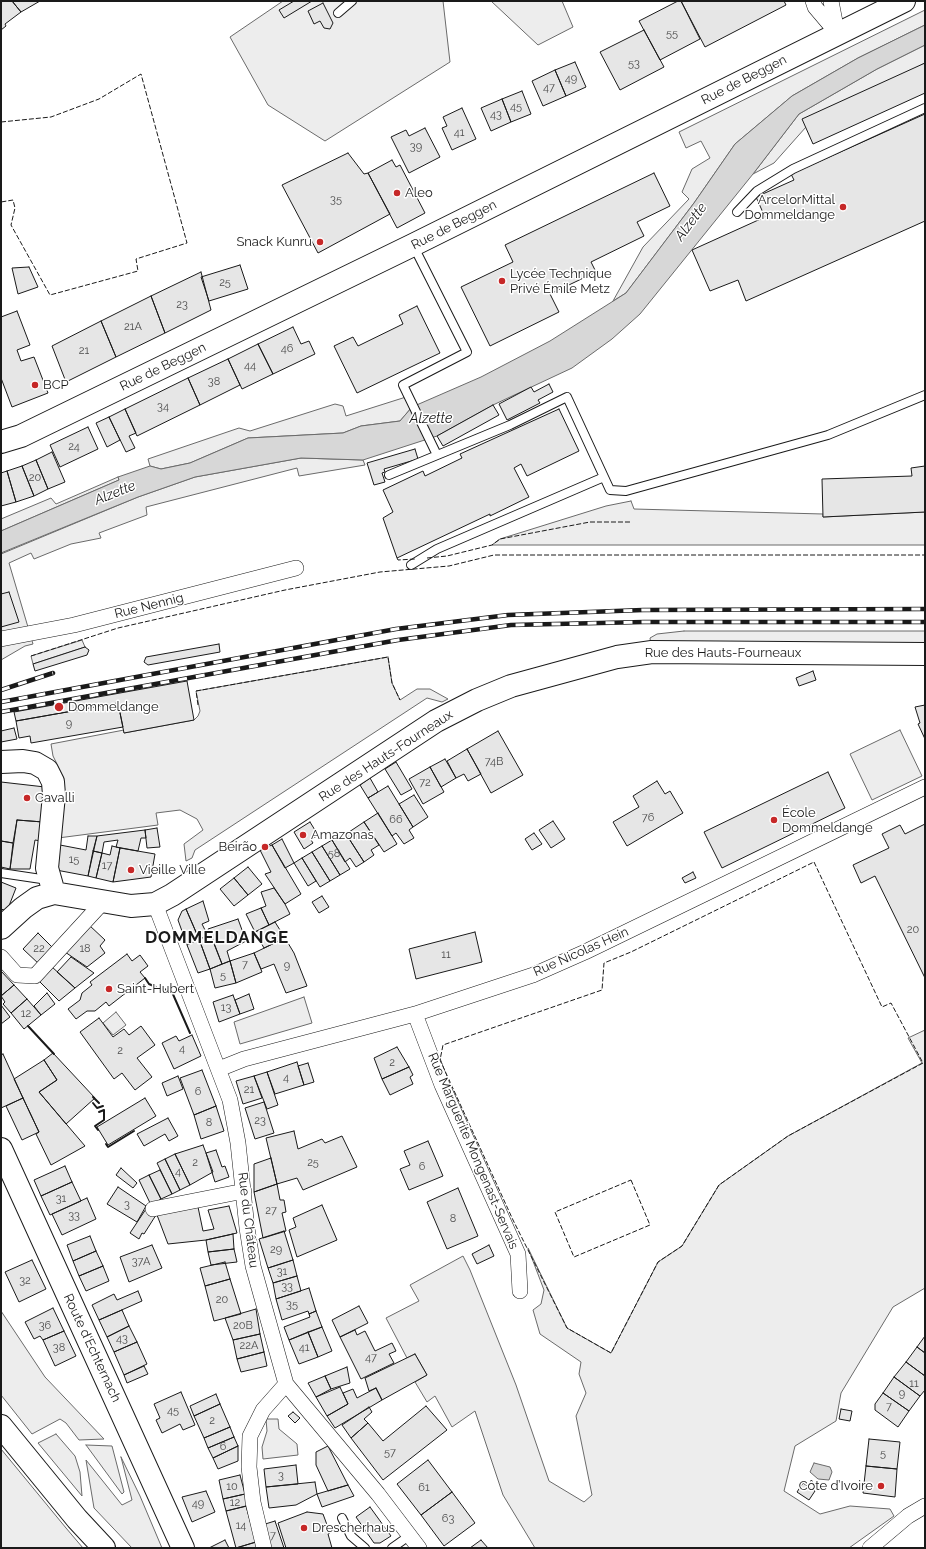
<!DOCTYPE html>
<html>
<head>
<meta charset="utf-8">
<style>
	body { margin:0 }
	#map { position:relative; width:926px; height:1549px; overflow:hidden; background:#fff; font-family:Raleway,sans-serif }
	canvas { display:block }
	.frame { position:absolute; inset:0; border:2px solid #1a1a1a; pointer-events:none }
</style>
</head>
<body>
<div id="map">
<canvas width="926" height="1549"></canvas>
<div class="frame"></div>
</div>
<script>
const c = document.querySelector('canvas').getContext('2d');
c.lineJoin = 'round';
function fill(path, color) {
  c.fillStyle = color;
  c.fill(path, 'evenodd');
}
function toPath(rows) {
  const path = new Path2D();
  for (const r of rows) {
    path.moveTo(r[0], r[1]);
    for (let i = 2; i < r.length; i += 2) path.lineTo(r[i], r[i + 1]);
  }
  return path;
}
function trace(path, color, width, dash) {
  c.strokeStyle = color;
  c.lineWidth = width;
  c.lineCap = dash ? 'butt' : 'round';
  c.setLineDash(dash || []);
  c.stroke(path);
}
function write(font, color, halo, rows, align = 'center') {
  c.font = font + ' Raleway,sans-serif';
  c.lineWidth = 3;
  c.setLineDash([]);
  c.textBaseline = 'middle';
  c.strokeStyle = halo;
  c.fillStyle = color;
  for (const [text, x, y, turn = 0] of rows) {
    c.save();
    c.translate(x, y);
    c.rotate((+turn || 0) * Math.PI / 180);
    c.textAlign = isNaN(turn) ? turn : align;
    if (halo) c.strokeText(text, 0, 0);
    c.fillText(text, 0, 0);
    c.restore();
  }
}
const built = toPath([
	[283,1,443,1,450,62,325,141,268,105,230,37,283,1],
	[491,1,562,1,573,27,538,45,491,1],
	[925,10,925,25,858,58,792,96,735,144,694,203,626,293,613,301,643,247,689,199,682,192,692,169,710,158,701,141,686,148,679,132,925,10],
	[925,45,925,63,806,127,774,163,753,174,799,114,877,69,925,45],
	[406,397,412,407,400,421,361,426,343,433,248,438,190,463,161,469,150,466,148,459,239,428,250,431,335,404,343,406,346,416,406,397],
	[301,458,363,460,365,465,299,476,297,468,146,507,147,515,99,533,101,538,71,544,34,559,31,553,9,563,33,644,25,646,1,660,1,554,138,497,195,477,301,458],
	[118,477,119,480,1,531,1,519,51,498,56,504,118,477],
	[631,501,634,509,823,514,823,517,925,512,925,545,492,545,500,539,606,506,631,501],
	[684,631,925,631,925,654,652,652,650,638,657,634,684,631],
	[82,640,85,647,33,664,31,656,82,640],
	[388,657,392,683,400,700,417,689,430,689,448,699,442,702,427,698,195,850,192,858,186,861,184,844,203,830,197,819,180,810,156,813,158,825,58,838,64,778,53,756,51,744,124,730,124,733,194,720,198,716,200,711,196,691,388,657],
	[900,730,922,776,872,800,850,754,900,730],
	[304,997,312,1023,240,1044,234,1022,304,997],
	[116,1012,126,1025,113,1035,103,1023,116,1012],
	[925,1030,925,1288,893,1307,841,1393,836,1421,795,1446,784,1491,820,1514,850,1506,890,1509,894,1516,849,1548,535,1548,503,1495,475,1411,452,1427,435,1396,427,1402,415,1382,427,1375,415,1354,407,1358,386,1318,419,1301,410,1285,463,1256,470,1270,516,1385,549,1481,584,1502,592,1495,576,1416,586,1393,579,1374,581,1362,540,1334,533,1310,541,1304,544,1290,528,1248,567,1328,611,1353,658,1262,682,1246,719,1185,788,1136,922,1063,908,1038,925,1030],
	[1,1311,45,1377,104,1439,79,1440,66,1423,60,1419,32,1434,1,1395,1,1311],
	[266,1419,278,1419,279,1429,297,1444,298,1455,263,1459,262,1447,267,1431,266,1419],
	[56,1434,75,1456,80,1472,82,1496,38,1443,56,1434],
	[86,1445,112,1446,124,1492,122,1494,86,1445],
	[1,1449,66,1528,83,1548,1,1548,1,1449],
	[121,1457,140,1496,162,1548,132,1548,94,1508,86,1460,122,1505,132,1500,121,1457]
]);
const water = toPath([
	[925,25,925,45,877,69,799,114,753,174,640,314,612,339,572,368,493,405,437,436,363,460,301,458,195,477,138,497,1,553,1,531,119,480,118,477,150,466,161,469,190,463,248,438,343,433,361,426,400,421,412,407,481,377,550,341,626,293,694,203,735,144,792,96,858,58,925,25],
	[814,1463,830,1467,832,1472,829,1480,818,1479,810,1472,814,1463]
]);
const building = toPath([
	[1,1,12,1,21,12,5,24,6,26,1,30,1,1],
	[12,1,40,1,21,12,12,1],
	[294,1,312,1,284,18,279,10,294,1],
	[678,1,681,1,700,39,660,60,639,21,678,1],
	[681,1,784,1,786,5,705,47,681,1],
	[323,3,333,23,330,29,324,28,320,21,314,24,308,11,323,3],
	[644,30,664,67,620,90,600,52,644,30],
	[575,62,586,87,566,96,555,70,575,62],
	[925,63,925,93,813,144,802,119,925,63],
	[555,70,566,96,543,106,532,81,555,70],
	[522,91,531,114,511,122,502,99,522,91],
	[502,99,511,122,491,131,481,108,502,99],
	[462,108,476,139,452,150,442,128,447,126,443,117,462,108],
	[925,114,925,221,746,301,738,280,710,291,692,250,765,217,756,197,794,180,791,174,925,114],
	[425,128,440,157,409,173,391,137,406,130,409,136,425,128],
	[348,153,364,174,368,173,390,214,318,253,282,185,348,153],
	[392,160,396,167,400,165,425,213,397,228,368,173,392,160],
	[654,173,670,206,637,222,644,236,591,262,596,272,550,294,559,312,490,346,461,287,513,262,505,245,654,173],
	[240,265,248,289,209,301,201,277,240,265],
	[29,267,38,287,18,294,12,268,29,267],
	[201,272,211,310,165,333,151,296,201,272],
	[151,296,165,333,116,357,101,321,151,296],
	[417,306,440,353,357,393,334,346,353,337,358,346,403,324,399,315,417,306],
	[17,311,30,345,17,350,21,361,34,357,48,393,12,407,1,378,1,317,17,311],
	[101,321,116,357,66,382,52,346,101,321],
	[293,327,301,344,309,341,315,354,273,374,258,344,293,327],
	[258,344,273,374,242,389,228,359,258,344],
	[228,359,240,385,200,405,188,378,228,359],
	[188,378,200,405,137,436,125,409,188,378],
	[549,384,553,392,538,400,540,403,507,420,499,404,531,387,534,392,549,384],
	[493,405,499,415,443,446,437,436,493,405],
	[125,409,136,433,129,436,135,448,126,452,109,417,125,409],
	[559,409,579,451,527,476,521,464,514,468,529,497,490,516,490,514,397,558,383,518,393,512,383,490,423,471,425,476,462,458,460,454,559,409],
	[109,417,120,440,107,447,96,423,109,417],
	[88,427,98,449,60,467,50,445,88,427],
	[415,449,418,459,384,469,385,472,382,473,385,482,374,485,367,463,415,449],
	[52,452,65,482,48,489,36,460,52,452],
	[36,460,48,489,34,496,22,466,36,460],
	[22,466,34,496,16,502,7,471,22,466],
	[925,466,925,512,823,517,822,479,912,476,911,468,925,466],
	[7,471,16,502,1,506,1,473,7,471],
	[9,592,19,622,1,627,1,594,9,592],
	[219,644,220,652,148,665,144,662,146,657,219,644],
	[85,647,89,650,87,655,35,671,33,664,85,647],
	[813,671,816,680,799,686,796,678,813,671],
	[187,681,194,720,124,733,118,703,16,721,14,712,187,681],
	[118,703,123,727,31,743,30,736,19,738,16,721,118,703],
	[925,705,925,739,918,724,920,723,915,707,925,705],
	[14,728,17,739,1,742,1,731,14,728],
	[498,731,523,775,491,793,467,749,498,731],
	[467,749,481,774,468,781,464,774,456,778,447,761,467,749],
	[445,759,456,778,441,787,430,767,445,759],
	[396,762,412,789,401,795,385,769,396,762],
	[430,767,444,792,423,804,409,779,430,767],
	[828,772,845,808,722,868,704,832,828,772],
	[370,778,378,792,368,798,360,785,370,778],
	[657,781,665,794,670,791,683,813,627,846,613,822,639,807,633,796,657,781],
	[1,782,45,787,43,822,17,820,13,843,1,841,1,782],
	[388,786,413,827,409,830,414,838,404,844,396,833,392,836,368,798,388,786],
	[414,795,428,817,413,827,399,804,414,795],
	[378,813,397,844,384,852,364,822,378,813],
	[17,820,43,822,41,841,35,840,30,869,10,869,17,820],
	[553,821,565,839,551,848,539,830,553,821],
	[310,822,318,835,311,840,313,843,304,849,294,832,310,822],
	[364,822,379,845,371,850,374,855,364,862,346,834,364,822],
	[925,824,925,978,875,876,861,883,853,865,889,848,882,834,900,825,905,834,925,824],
	[157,828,160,847,147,848,145,830,157,828],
	[145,830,146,838,141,838,138,851,116,847,118,840,104,842,102,853,93,851,97,836,145,830],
	[534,833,542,844,532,850,525,839,534,833],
	[346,834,364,862,356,867,350,858,345,862,332,840,346,834],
	[88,836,97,836,88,876,56,870,60,845,86,850,88,836],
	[282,839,294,863,285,868,272,845,282,839],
	[332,840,350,869,340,875,322,846,332,840],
	[1,841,13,843,10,869,1,867,1,841],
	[272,845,301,894,285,904,265,874,271,872,260,850,272,845],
	[112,846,120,848,113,882,96,878,102,853,110,855,112,846],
	[322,846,340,875,330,881,312,852,322,846],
	[120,848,155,854,151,877,113,882,120,848],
	[93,851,102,853,96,878,88,876,93,851],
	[312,852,330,881,320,887,302,858,312,852],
	[302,858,316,881,308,886,294,863,302,858],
	[248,867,262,884,248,895,234,878,248,867],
	[693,872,696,878,685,883,682,878,693,872],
	[234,878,248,895,234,906,220,889,234,878],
	[1,882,16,888,7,911,1,909,1,882],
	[274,888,285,904,290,914,269,925,261,908,266,906,261,892,274,888],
	[322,896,329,907,319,913,312,902,322,896],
	[203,901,209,921,202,924,208,936,199,939,186,909,203,901],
	[261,908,269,925,255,932,246,914,261,908],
	[186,909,199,939,187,945,178,920,182,911,186,909],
	[238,919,246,941,227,951,230,961,222,964,208,929,238,919],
	[275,922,285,938,264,948,255,932,275,922],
	[89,925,105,940,100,946,105,953,87,967,65,952,89,925],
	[475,932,482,962,416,979,409,949,475,932],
	[38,933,54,949,40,965,23,949,38,933],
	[211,935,222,964,210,969,199,939,211,935],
	[285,938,294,953,307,986,286,993,274,964,261,969,254,953,285,938],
	[199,939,210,969,198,973,187,945,199,939],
	[254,953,262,972,236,983,230,961,254,953],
	[127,954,132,961,140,955,148,966,140,972,145,978,109,1006,106,1002,95,1011,87,1011,76,1019,68,1009,80,1000,82,993,92,985,90,982,127,954],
	[71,957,94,973,75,988,57,972,71,957],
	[230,961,236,983,215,988,210,969,230,961],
	[51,966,75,988,59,1001,38,980,51,966],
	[1,971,14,985,1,996,1,971],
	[14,985,27,999,11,1013,3,1004,5,1002,1,996,14,985],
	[47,993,55,1004,41,1015,34,1006,47,993],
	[249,994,254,1009,240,1014,235,1000,249,994],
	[233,995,240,1014,219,1022,213,1002,233,995],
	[27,999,41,1015,24,1029,11,1013,27,999],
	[1,1005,10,1017,1,1024,1,1005],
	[99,1018,113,1037,124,1029,129,1035,141,1026,155,1045,137,1058,152,1077,135,1090,122,1073,114,1079,80,1032,99,1018],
	[192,1035,201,1056,174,1069,162,1043,176,1036,179,1041,192,1035],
	[397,1047,409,1067,382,1079,374,1058,397,1047],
	[53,1053,95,1098,66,1124,39,1092,57,1080,44,1060,53,1053],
	[3,1054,23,1098,1,1108,1,1055,3,1054],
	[44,1060,57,1080,39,1092,85,1146,51,1165,36,1134,39,1132,14,1079,44,1060],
	[297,1062,304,1085,275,1094,267,1072,297,1062],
	[308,1063,314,1082,304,1085,298,1066,308,1063],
	[409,1067,413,1075,410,1077,413,1084,390,1095,382,1079,409,1067],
	[202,1070,216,1106,194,1115,180,1078,202,1070],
	[267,1072,278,1105,267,1109,254,1076,267,1072],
	[178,1076,183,1089,167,1096,162,1083,178,1076],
	[254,1076,262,1098,243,1104,236,1081,254,1076],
	[23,1098,39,1132,22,1140,6,1106,23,1098],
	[145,1098,156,1116,108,1145,97,1127,145,1098],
	[264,1102,274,1133,255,1139,245,1108,264,1102],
	[216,1106,224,1131,201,1139,194,1115,216,1106],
	[168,1118,178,1136,169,1141,165,1134,144,1146,137,1134,168,1118],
	[294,1131,298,1149,322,1139,325,1143,342,1136,357,1167,303,1190,297,1178,277,1184,266,1138,294,1131],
	[428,1141,443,1176,409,1190,400,1169,410,1165,404,1151,428,1141],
	[203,1145,213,1172,190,1185,175,1154,203,1145],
	[216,1150,222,1167,225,1166,229,1177,215,1182,206,1153,216,1150],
	[175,1154,190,1185,180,1190,165,1159,175,1154],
	[271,1158,277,1184,254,1192,254,1164,271,1158],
	[165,1159,180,1190,172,1194,157,1163,165,1159],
	[65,1166,72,1182,41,1196,34,1180,65,1166],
	[121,1168,137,1183,133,1188,116,1175,121,1168],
	[160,1170,172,1194,161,1199,149,1175,160,1170],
	[149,1175,161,1199,151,1205,139,1180,149,1175],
	[72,1182,81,1201,50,1215,41,1196,72,1182],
	[277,1184,280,1200,284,1200,286,1212,282,1213,286,1231,263,1238,254,1192,277,1184],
	[118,1187,146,1206,137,1222,107,1204,118,1187],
	[458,1188,478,1236,447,1249,427,1202,458,1188],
	[87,1198,96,1219,62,1235,52,1214,87,1198],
	[322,1205,337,1240,297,1257,289,1230,296,1227,293,1218,322,1205],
	[229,1206,237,1233,206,1240,168,1244,157,1215,198,1207,203,1231,214,1229,208,1210,229,1206],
	[146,1209,156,1215,144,1234,142,1233,139,1239,130,1233,146,1209],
	[284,1231,293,1260,268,1268,259,1239,284,1231],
	[233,1234,234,1249,208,1252,206,1240,233,1234],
	[90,1236,96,1251,73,1261,67,1245,90,1236],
	[152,1245,162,1268,129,1282,120,1257,152,1245],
	[489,1245,494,1256,477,1264,472,1254,489,1245],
	[234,1249,237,1262,211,1265,208,1252,234,1249],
	[96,1251,103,1266,79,1276,73,1261,96,1251],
	[32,1260,46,1289,19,1302,5,1272,32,1260],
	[293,1260,297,1276,273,1283,268,1268,293,1260],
	[225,1262,230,1279,205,1286,200,1268,225,1262],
	[103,1266,109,1281,86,1291,79,1276,103,1266],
	[297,1276,301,1291,276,1299,273,1283,297,1276],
	[230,1279,241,1314,214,1321,205,1286,230,1279],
	[309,1288,316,1311,309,1314,308,1311,282,1320,276,1299,309,1288],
	[138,1291,142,1301,99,1320,92,1305,114,1294,117,1300,138,1291],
	[359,1306,368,1323,340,1337,332,1320,359,1306],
	[53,1308,64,1331,43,1340,40,1336,34,1339,25,1322,53,1308],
	[256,1309,260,1334,233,1340,225,1318,256,1309],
	[122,1310,129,1326,107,1337,99,1320,122,1310],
	[316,1311,322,1327,289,1340,284,1327,310,1317,309,1314,316,1311],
	[129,1326,137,1342,114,1352,107,1337,129,1326],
	[322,1327,332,1351,318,1357,308,1332,322,1327],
	[355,1330,357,1335,365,1331,375,1351,392,1343,396,1351,389,1354,394,1363,361,1379,340,1337,355,1330],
	[64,1331,76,1356,55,1366,43,1340,64,1331],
	[308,1332,318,1357,299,1364,289,1340,308,1332],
	[260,1334,264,1352,237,1359,233,1340,260,1334],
	[925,1336,925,1353,917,1347,925,1336],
	[137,1342,147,1364,124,1375,114,1352,137,1342],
	[917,1347,925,1353,925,1376,906,1362,917,1347],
	[264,1352,267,1366,241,1372,237,1359,264,1352],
	[415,1354,427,1375,382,1400,376,1388,369,1391,365,1378,415,1354],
	[906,1362,925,1376,925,1390,920,1396,894,1377,906,1362],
	[144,1366,148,1374,127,1383,124,1375,144,1366],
	[347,1367,350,1383,331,1389,325,1376,347,1367],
	[325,1376,331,1389,316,1397,308,1383,325,1376],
	[894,1377,920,1396,909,1411,883,1393,894,1377],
	[340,1387,348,1404,327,1416,316,1397,340,1387],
	[376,1388,382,1400,335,1428,327,1416,348,1404,343,1393,353,1389,357,1398,376,1388],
	[181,1392,195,1425,183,1430,180,1424,162,1433,156,1420,160,1418,154,1404,181,1392],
	[883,1393,909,1411,898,1427,875,1410,875,1404,883,1393],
	[216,1394,220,1404,194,1416,190,1406,216,1394],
	[220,1404,230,1427,204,1438,194,1416,220,1404],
	[426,1406,447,1430,383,1480,351,1438,368,1423,383,1441,426,1406],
	[369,1407,372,1412,364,1419,368,1423,351,1438,342,1425,369,1407],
	[841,1409,852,1411,850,1421,839,1419,841,1409],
	[293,1412,300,1418,295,1423,288,1416,293,1412],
	[230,1427,234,1437,208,1448,204,1438,230,1427],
	[234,1437,238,1446,213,1458,208,1448,234,1437],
	[869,1439,900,1442,897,1469,866,1466,869,1439],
	[238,1446,238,1461,218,1469,213,1458,238,1446],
	[328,1446,348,1485,328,1491,316,1465,316,1452,328,1446],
	[428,1460,452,1492,421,1515,397,1484,428,1460],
	[296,1465,298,1484,266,1487,264,1469,296,1465],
	[866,1466,897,1469,895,1497,863,1493,866,1466],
	[240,1475,245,1494,223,1499,219,1480,240,1475],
	[315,1482,317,1494,296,1505,269,1508,266,1487,315,1482],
	[803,1483,815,1491,809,1500,797,1492,803,1483],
	[348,1485,354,1496,322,1507,317,1494,348,1485],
	[206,1491,215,1512,192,1522,182,1497,206,1491],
	[452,1492,475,1523,444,1546,421,1515,452,1492],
	[245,1494,247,1506,226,1511,223,1499,245,1494],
	[246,1506,256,1542,236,1548,226,1511,246,1506],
	[370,1507,391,1536,380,1543,374,1543,356,1517,370,1507],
	[307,1512,323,1514,330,1533,328,1534,332,1548,286,1548,278,1523,307,1512],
	[275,1521,284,1548,269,1548,262,1525,275,1521],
	[225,1540,229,1548,209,1548,225,1540],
	[481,1540,488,1548,470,1548,481,1540],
	[256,1542,258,1548,236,1548,256,1542]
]);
const lane = toPath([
	[338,13,352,1],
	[737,212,757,191,793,169,925,108],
	[413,245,467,352,403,385,437,455],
	[389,475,510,425,567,397,604,477,437,549,411,565],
	[604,477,610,490,626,491,828,435,925,395],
	[1,873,48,880],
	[342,1518,351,1536,365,1548],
	[392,1548,409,1536]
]);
const street = toPath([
	[813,1,815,7,837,33],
	[831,1,837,32],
	[1,639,74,625,296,568],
	[155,904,230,1100,238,1143,247,1228,253,1266,286,1384,378,1494,419,1548],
	[1,957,17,975,35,976,103,902],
	[415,1014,442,1085,518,1254,520,1291],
	[219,1069,244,1059,415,1014,533,975,585,952,925,787],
	[153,1209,244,1191],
	[264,1548,253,1502,249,1467,250,1436,263,1410,286,1384],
	[870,1548,908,1516,925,1506]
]);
const secondary = toPath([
	[1,762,23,761,35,763,47,770,53,782,54,795,47,868,54,893],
	[1,928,23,908,37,898,54,893,131,906,155,904,172,895,436,721,477,700,511,686,617,657,652,652,925,654],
	[1,1149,183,1548]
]);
const primary = toPath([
	[1,442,21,436,413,245,904,1],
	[1,1426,77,1519,104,1548]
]);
const rail = toPath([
	[1,690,53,673],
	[1,702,396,629,508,615,643,610,925,609],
	[1,712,398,640,511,625,644,622,925,622]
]);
const fence = toPath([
	[1,122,51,117,99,99,141,74,187,243,136,259,138,271,50,295,11,225,15,208,13,200,1,202],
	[397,558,398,560,415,559],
	[427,558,447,556,492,545,500,539,590,522,630,522],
	[31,656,118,628,285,590,380,572,449,566,494,555,925,555],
	[198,705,196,691,388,657,392,683,400,700],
	[814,862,882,1007,891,1003,923,1063,788,1136,719,1185,682,1246,658,1262,611,1353,567,1328,513,1220,440,1060,443,1045,602,990,604,963,631,952,814,862],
	[631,1180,650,1225,574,1257,555,1212,631,1180]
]);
const wall = toPath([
	[145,978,149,984,156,987],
	[164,989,172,992,190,1033],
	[28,1026,54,1054],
	[93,1097,99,1103],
	[93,1103,97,1108,103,1106],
	[98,1130,95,1126,104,1120,104,1110,99,1112],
	[106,1144,108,1147,134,1131]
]);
const markers = [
	[397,193,4,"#c62828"],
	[843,207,4,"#c62828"],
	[320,242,4,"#c62828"],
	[502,281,4,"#c62828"],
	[35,385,4,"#c62828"],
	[59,707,5,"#c62828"],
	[27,798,4,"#c62828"],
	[774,820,4,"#c62828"],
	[303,835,4,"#c62828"],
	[265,847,4,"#c62828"],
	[131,870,4,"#c62828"],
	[109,989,4,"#c62828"],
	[881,1486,4,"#c62828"],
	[304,1528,4,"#c62828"]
];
const numberNames = [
	["55",672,34],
	["53",634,64],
	["49",571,79],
	["47",549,88],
	["45",516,107],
	["43",496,115],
	["41",459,133],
	["39",416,147],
	["35",336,200],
	["25",225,283],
	["23",182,305],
	["21A",133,327],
	["46",287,349],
	["21",84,351],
	["44",250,366],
	["38",214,382],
	["34",163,407],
	["24",74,447],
	["20",35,478],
	["9",69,724],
	["74B",494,762],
	["72",425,783],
	["76",648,818],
	["66",396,820],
	["58",334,854],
	["15",74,860],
	["17",107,866],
	["20",913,930],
	["22",39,949],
	["18",85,949],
	["11",446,955],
	["7",245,965],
	["9",287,966],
	["5",223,976],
	["13",226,1008],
	["12",26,1014],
	["4",182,1049],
	["2",120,1051],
	["2",392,1063],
	["4",286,1078],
	["21",249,1090],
	["6",198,1092],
	["23",260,1121],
	["8",209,1123],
	["2",195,1163],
	["25",313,1163],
	["6",422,1167],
	["4",178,1172],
	["31",61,1199],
	["3",127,1205],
	["27",271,1211],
	["33",74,1216],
	["8",453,1219],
	["29",276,1250],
	["37A",141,1262],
	["31",282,1272],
	["32",25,1281],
	["33",287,1287],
	["20",222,1300],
	["35",292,1305],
	["36",45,1326],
	["20B",243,1326],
	["43",122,1339],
	["22A",249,1346],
	["38",59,1348],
	["41",304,1348],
	["47",371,1358],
	["11",914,1384],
	["9",902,1394],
	["7",889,1407],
	["45",173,1411],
	["2",212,1421],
	["6",223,1447],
	["57",390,1453],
	["5",883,1454],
	["3",281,1476],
	["10",232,1487],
	["61",424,1488],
	["12",235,1503],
	["49",198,1504],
	["63",448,1519],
	["14",241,1526],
	["7",273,1536]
];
const streetNames = [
	["Rue de Beggen",744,80,-27],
	["Rue de Beggen",454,225,-27],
	["Rue de Beggen",163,367,-26],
	["Rue Nennig",149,606,-14],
	["Rue des Hauts-Fourneaux",723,653],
	["Rue des Hauts-Fourneaux",386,756,-33],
	["Rue Nicolas Hein",581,952,-24],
	["Rue Marguerite Mongenast-Servais",473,1151,67],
	["Rue du Château",248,1220,83],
	["Route d'Echternach",92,1348,65]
];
const poiNames = [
	["Aleo",405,193],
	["ArcelorMittal",835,200,"right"],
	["Dommeldange",835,215,"right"],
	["Snack Kunru",312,242,"right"],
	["Lycée Technique",510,274],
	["Privé Émile Metz",510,289],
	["BCP",43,385],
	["Dommeldange",68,707],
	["Cavalli",35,798],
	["École",782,813],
	["Dommeldange",782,828],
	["Amazonas",311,835],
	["Beirão",257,847,"right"],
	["Vieille Ville",139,870],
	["Saint-Hubert",117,989],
	["Côte d’Ivoire",873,1486,"right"],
	["Drescherhaus",312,1528]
];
const waterNames = [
	["Alzette",691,222,-53],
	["Alzette",431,419],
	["Alzette",115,493,-22]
];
const districtNames = [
	["DOMMELDANGE",217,938]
];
fill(built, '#ededed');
trace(built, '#6a6a6a', 1);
fill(water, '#d7d7d7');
trace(water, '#6a6a6a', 1);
fill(building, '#e6e6e6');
trace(building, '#1a1a1a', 1);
trace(lane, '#1a1a1a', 10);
trace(street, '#1a1a1a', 16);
trace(secondary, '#1a1a1a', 24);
trace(primary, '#1a1a1a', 24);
trace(lane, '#fff', 8);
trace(street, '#fff', 15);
trace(secondary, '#fff', 22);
trace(primary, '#fff', 22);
trace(rail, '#1a1a1a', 4.5);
trace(rail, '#fff', 3, [9]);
trace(fence, '#1a1a1a', 1, [5, 2]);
trace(wall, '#1a1a1a', 2);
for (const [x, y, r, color] of markers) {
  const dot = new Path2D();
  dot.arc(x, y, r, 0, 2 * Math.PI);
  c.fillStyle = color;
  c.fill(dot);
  trace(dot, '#fff', 1.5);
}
write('11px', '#4d4d4d', null, numberNames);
write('13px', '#1a1a1a', '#fff', streetNames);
write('13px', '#1a1a1a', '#fff', poiNames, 'left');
write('italic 14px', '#1a1a1a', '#fff', waterNames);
c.letterSpacing = '1px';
write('bold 17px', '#1a1a1a', '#fff', districtNames);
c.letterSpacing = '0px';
</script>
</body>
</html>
